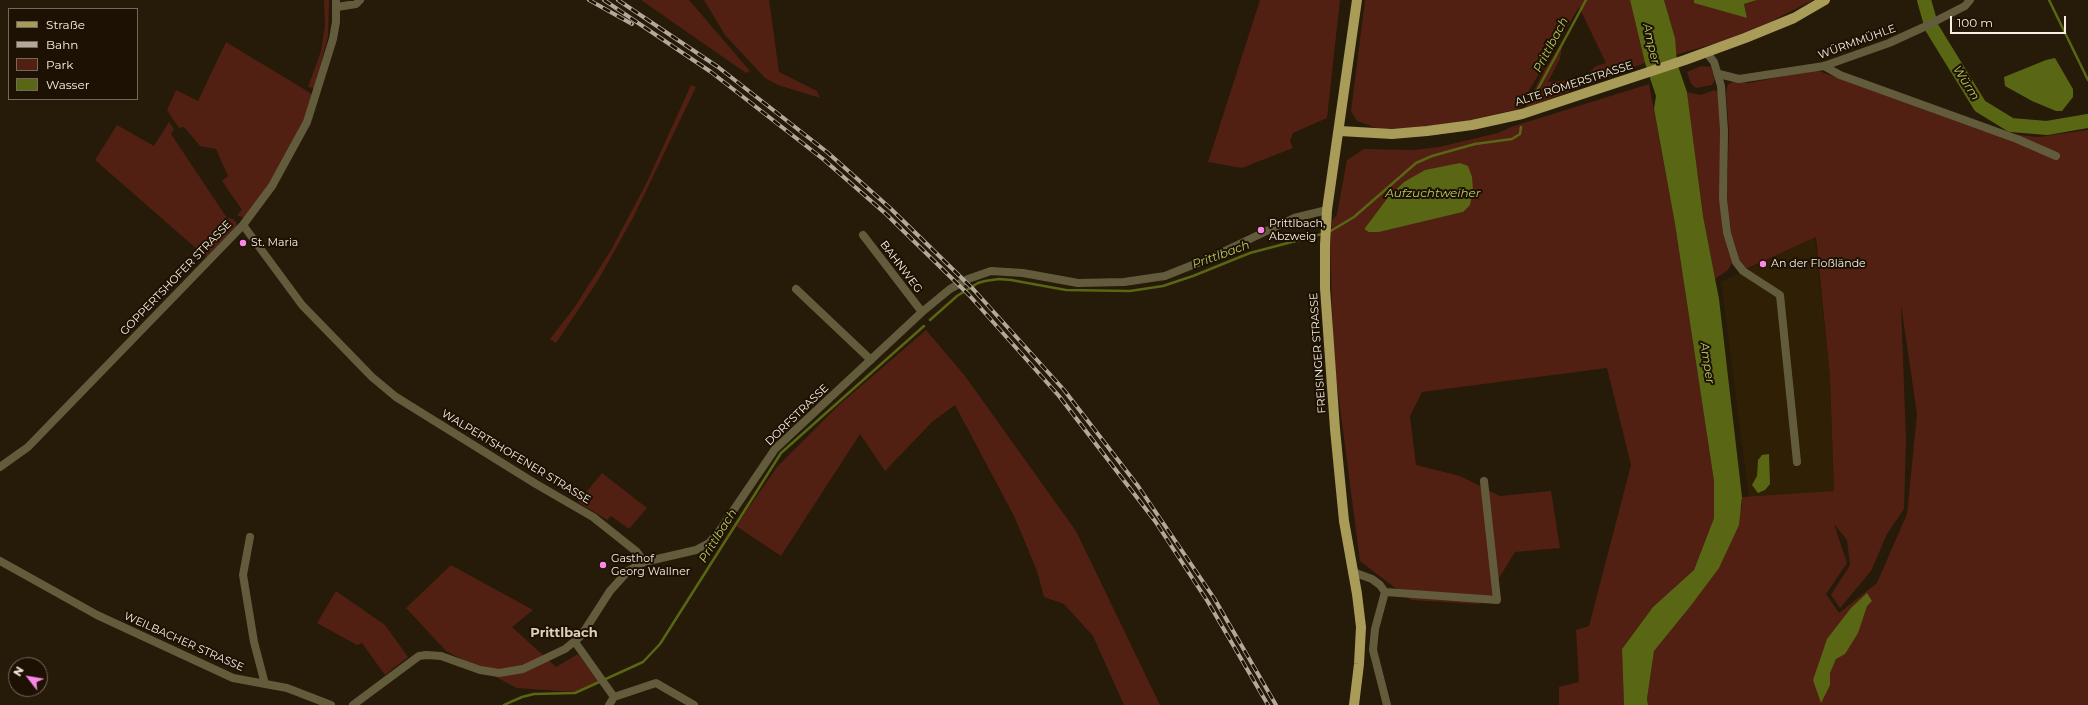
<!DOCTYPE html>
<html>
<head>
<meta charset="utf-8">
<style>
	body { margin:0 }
	#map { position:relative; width:2088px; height:705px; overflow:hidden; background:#261a08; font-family:Montserrat,sans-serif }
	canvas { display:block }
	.legend { position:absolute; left:8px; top:8px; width:130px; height:92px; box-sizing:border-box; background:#1c1102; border:1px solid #746a5c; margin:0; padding:5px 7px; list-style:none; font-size:12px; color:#f7efe4 }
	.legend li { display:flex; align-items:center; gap:8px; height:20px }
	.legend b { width:20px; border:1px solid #746a5c }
	.north { position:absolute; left:8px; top:657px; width:40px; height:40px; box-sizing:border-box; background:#1c1102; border:1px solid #746a5c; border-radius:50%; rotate:301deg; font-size:11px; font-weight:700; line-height:16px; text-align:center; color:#f7efe4 }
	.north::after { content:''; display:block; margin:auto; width:14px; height:18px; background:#f987e8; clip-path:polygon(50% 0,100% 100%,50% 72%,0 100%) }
	.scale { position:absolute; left:1950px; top:16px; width:116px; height:18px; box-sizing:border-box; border:2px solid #f7efe4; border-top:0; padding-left:5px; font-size:12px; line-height:14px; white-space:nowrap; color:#f7efe4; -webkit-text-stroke:3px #1c1102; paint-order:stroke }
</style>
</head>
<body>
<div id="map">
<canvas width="2088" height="705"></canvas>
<ul class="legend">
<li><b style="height:5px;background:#a99b58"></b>Straße</li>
<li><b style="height:5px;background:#b2a99b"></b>Bahn</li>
<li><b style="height:11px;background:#512013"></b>Park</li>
<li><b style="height:11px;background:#596613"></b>Wasser</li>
</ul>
<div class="north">N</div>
<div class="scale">100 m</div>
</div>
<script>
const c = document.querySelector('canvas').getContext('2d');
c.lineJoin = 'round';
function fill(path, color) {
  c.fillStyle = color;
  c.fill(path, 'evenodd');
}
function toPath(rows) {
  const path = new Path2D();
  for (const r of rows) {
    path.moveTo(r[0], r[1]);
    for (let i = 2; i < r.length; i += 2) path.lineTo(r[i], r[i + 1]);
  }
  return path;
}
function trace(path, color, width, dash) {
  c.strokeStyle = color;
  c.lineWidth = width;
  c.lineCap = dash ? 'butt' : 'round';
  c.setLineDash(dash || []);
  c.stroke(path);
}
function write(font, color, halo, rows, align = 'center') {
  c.font = font + ' Montserrat,sans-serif';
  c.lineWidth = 4;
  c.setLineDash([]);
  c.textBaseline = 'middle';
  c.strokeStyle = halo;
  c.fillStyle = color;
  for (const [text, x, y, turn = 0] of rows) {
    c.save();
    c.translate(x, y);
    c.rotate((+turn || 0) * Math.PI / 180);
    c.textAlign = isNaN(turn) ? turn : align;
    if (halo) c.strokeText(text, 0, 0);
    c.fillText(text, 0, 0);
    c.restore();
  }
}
const built = toPath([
	[1815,237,1830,377,1834,491,1749,498,1721,282]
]);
const green = toPath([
	[324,0,329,0,328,37,314,88,308,87,321,51,325,25],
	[641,0,689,0,750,71,746,73],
	[704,0,769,0,779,72,817,91,820,98,778,85,765,78,725,35],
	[1260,0,1340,0,1327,118,1293,133,1290,141,1293,148,1242,168,1208,162],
	[1365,0,1630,0,1645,63,1585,86,1583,78,1596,66,1606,63,1579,7,1518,109,1470,120,1413,128,1379,129,1357,121,1351,111],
	[1664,0,1694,0,1695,3,1747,18,1744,4,1757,0,1813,0,1770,22,1724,41,1675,55,1675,38],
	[1563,41,1560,59,1548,82,1580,79,1581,87,1525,108,1545,69],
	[226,42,312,94,304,121,269,184,245,218,237,215,242,210,222,181,228,176,216,149,200,146,184,127,179,128,167,110,176,90,198,101],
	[1701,66,1711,67,1715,80,1712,85,1696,88,1691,84,1687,72],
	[1816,70,1983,131,2038,137,2088,130,2088,705,1648,705,1647,699,1654,651,1689,608,1742,507,1742,497,1834,491,1830,377,1816,237,1746,269,1740,260,1731,232,1727,198,1729,131,1726,93,1728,84,1736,81,1749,83],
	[1901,305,1917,414,1907,514,1877,583,1839,613,1826,594,1847,563,1834,524,1847,540,1850,565,1831,595,1840,608,1871,571,1887,534,1904,509,1906,440],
	[1649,84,1675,224,1714,481,1714,518,1694,570,1653,607,1622,649,1624,705,1559,705,1559,687,1579,682,1576,630,1589,626,1631,465,1607,368,1422,392,1410,416,1416,465,1460,476,1500,496,1551,491,1560,548,1515,552,1496,583,1501,596,1478,604,1411,600,1360,561,1334,361,1330,245,1332,221,1337,214,1347,160,1364,149,1413,150,1439,147,1498,133,1511,127],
	[1404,182,1463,212,1379,232,1365,231,1365,228,1389,196],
	[691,85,696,87,634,216,597,282,556,343,550,339,574,308,611,250,646,184],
	[1714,90,1718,92,1720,131,1720,200,1723,234,1732,263,1728,270,1715,279,1703,216,1687,92,1701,95],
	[169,122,174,129,171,134,227,218,233,219,236,222,237,226,206,257,95,160,117,125,154,146],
	[926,330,965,376,1076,531,1160,705,1124,705,1093,636,1064,604,1044,597,1037,571,1015,518,955,405,932,422,885,471,860,434,781,556,736,526,777,467,840,404],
	[602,473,647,508,629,529,611,516,607,520,578,502],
	[451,565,533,610,512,627,556,667,578,654,599,682,574,692,517,688,446,651,406,608],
	[336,591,385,625,408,657,385,675,362,643,357,645,317,623]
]);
const water = toPath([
	[1630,0,1664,0,1675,38,1677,63,1687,92,1703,216,1719,299,1742,497,1739,525,1719,568,1689,608,1654,651,1647,699,1648,705,1624,705,1622,649,1653,607,1694,570,1714,518,1714,481,1675,224,1654,109,1656,96,1645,63],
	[1694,0,1757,0,1744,4,1747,18,1694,3],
	[2055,58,2073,89,2073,97,2062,111,2056,111,2032,101,2005,86,2004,77,2046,60],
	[1460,163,1468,166,1472,177,1473,190,1470,205,1463,212,1379,232,1369,232,1365,230,1365,228,1389,196,1404,182,1425,170],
	[1769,454,1770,484,1765,490,1758,493,1752,485,1757,476,1758,460,1762,455],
	[1867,593,1872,601,1867,606,1858,633,1845,654,1836,659,1830,673,1830,685,1821,703,1813,680,1827,639,1851,608]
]);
const stream = toPath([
	[2049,0,2088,80],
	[1533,98,1586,0],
	[1329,232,1354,217,1416,163,1432,156,1475,144,1512,139,1520,134,1521,127],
	[930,320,957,296,978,283,985,281,999,279,1011,280,1066,290,1130,291,1163,286,1193,276,1250,253,1322,234],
	[504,705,522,697,534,694,575,693,643,662,660,644,781,453,924,326]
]);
const river = toPath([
	[1924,0,1932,28,1980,106,2011,125,2047,128,2088,121]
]);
const minor = toPath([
	[337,7,356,4,360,0],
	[1706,52,1714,62,1721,86,1724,131,1723,199,1727,233,1736,262,1743,271,1780,295,1797,462],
	[1824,66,1840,75,2017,139,2056,156],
	[1719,74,1739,79,1824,66,1889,43,1924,27,1965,6,1970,0],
	[243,225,302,305,372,377,396,397,536,484,593,517,637,552,644,562],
	[863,235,922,312],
	[796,289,871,360],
	[0,467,28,447,188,282,243,225,272,186,307,122,333,39,336,22,336,0],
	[250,537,243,575,254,642,265,684],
	[0,561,97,615,233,678,287,688,331,705],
	[1353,572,1372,579,1380,585,1385,592,1497,600,1484,481],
	[1385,592,1375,629,1373,650,1387,705],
	[575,642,614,697,609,705],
	[614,697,656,683,694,705],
	[353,705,419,656,426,655,441,656,480,670,499,673,523,669,565,649,581,636,610,591,628,571,644,562,696,550,709,543,720,530,775,449,922,312,950,289,968,279,991,271,1023,273,1078,283,1124,282,1165,276,1210,258,1294,218,1327,210]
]);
const major = toPath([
	[1340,131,1392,134,1427,131,1472,125,1522,114,1685,60,1745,38,1794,18,1825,0],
	[1354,705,1359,664,1361,627,1357,594,1344,521,1335,429,1325,288,1325,245,1327,210,1357,0]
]);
const rail = toPath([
	[589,0,632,24],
	[604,0,711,72,823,159,886,214,969,295,1059,396,1155,521,1208,602,1268,705],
	[618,0,718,67,827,152,890,208,974,290,1064,390,1138,486,1214,598,1276,705]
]);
const markers = [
	[1261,230,4,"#f987e8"],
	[243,243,4,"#f987e8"],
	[1763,264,4,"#f987e8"],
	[603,565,4,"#f987e8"]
];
const streetNames = [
	["WÜRMMÜHLE",1857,42,-20],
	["ALTE RÖMERSTRASSE",1574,84,-18],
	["BAHNWEG",901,267,53],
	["GOPPERTSHOFER STRASSE",176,278,-46],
	["FREISINGER STRASSE",1318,353,-94],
	["DORFSTRASSE",797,415,-44],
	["WALPERTSHOFENER STRASSE",516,457,31],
	["WEILBACHER STRASSE",184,642,24]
];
const poiNames = [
	["Prittlbach,",1269,224],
	["Abzweig",1269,237],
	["St. Maria",251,243],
	["An der Floßlände",1771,264],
	["Gasthof",611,559],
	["Georg Wallner",611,572]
];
const waterNames = [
	["Amper",1651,44,77],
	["Prittlbach",1551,45,-62],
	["Würm",1966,83,58],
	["Aufzuchtweiher",1433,193],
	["Prittlbach",1221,255,-20],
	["Amper",1707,363,81],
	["Prittlbach",718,536,-58]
];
const quarterNames = [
	["Prittlbach",564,633]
];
fill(built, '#2e1f05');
fill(green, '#512013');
fill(water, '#596613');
trace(stream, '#596613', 2.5);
trace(river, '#596613', 14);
trace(minor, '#625c3d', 8);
trace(major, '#a99b58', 10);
trace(rail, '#b2a99b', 4);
trace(rail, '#1c1102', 2.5, [8]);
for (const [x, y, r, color] of markers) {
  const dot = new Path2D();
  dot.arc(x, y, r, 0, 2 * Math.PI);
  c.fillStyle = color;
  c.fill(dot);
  trace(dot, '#1c1102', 1.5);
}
write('11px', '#f7efe4', '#1c1102', streetNames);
write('11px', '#f7efe4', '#1c1102', poiNames, 'left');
write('italic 12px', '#b7cc62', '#1c1102', waterNames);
write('bold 13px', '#ddceb7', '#1c1102', quarterNames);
</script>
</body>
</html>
